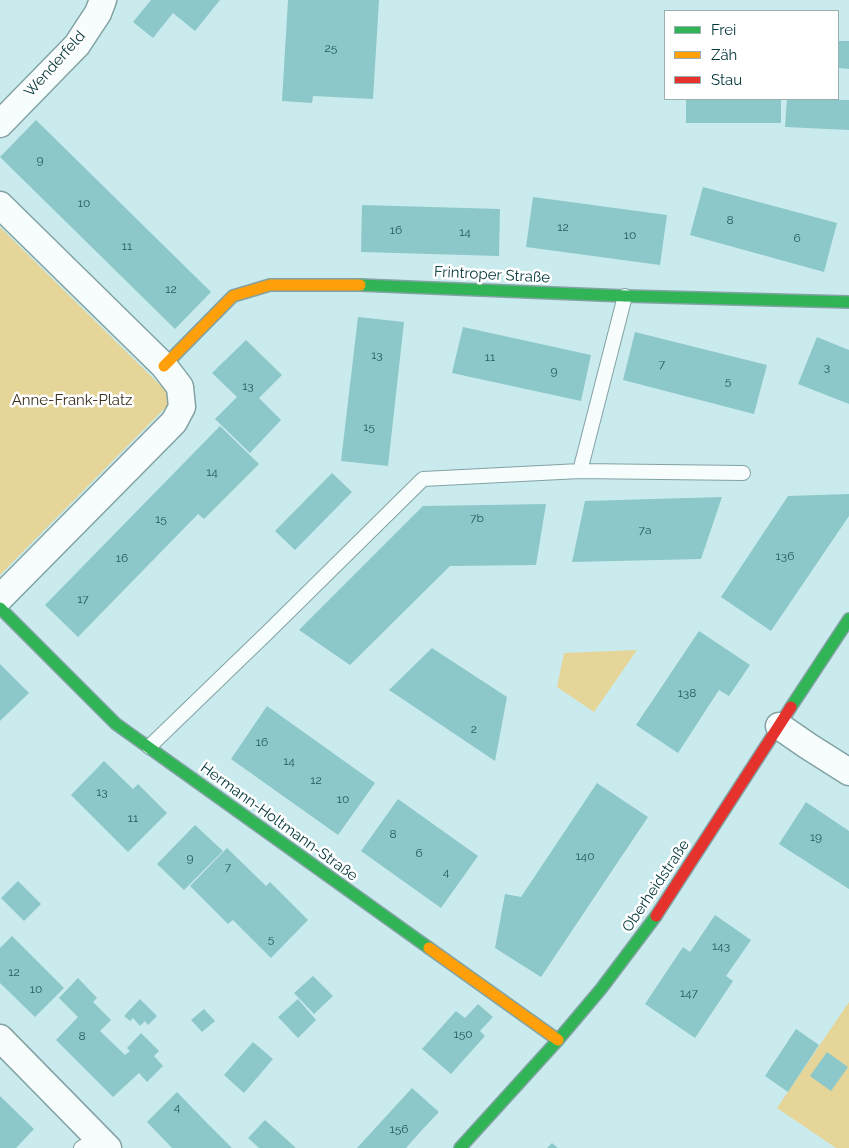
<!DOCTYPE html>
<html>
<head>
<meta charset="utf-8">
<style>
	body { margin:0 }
	#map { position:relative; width:849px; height:1148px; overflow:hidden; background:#caebed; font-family:Raleway,sans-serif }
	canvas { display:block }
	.legend { position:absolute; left:664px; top:10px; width:175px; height:90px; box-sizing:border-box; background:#fff; border:1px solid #99aeb0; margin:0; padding:6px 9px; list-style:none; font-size:15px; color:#003539 }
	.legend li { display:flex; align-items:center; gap:10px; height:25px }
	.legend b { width:25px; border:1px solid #99aeb0 }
</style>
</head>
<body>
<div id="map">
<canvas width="849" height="1148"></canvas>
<ul class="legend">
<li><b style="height:6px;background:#30b455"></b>Frei</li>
<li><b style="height:6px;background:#ff9f0a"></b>Zäh</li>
<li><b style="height:6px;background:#e5322d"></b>Stau</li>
</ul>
</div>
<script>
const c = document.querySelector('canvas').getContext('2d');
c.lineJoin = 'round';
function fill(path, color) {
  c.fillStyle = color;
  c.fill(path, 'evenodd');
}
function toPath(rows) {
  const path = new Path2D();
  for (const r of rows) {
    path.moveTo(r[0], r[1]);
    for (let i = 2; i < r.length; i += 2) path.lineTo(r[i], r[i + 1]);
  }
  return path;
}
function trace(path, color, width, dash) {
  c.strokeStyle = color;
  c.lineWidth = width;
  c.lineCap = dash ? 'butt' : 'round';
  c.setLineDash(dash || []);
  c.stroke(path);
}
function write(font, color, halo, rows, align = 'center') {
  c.font = font + ' Raleway,sans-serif';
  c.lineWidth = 5;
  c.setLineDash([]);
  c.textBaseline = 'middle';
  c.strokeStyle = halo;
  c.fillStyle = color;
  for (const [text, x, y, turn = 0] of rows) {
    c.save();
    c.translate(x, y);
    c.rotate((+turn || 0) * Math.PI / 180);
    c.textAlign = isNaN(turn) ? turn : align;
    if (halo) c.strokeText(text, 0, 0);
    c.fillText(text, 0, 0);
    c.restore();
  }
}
const green = toPath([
	[0,227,165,390,169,404,0,575],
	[637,650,594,712,557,687,564,653],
	[849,1002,849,1148,836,1148,777,1108]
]);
const building = toPath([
	[151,0,220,0,195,31,173,13,153,38,133,22],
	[288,0,379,0,373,99,313,96,312,103,282,101],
	[838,41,849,41,849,69,838,68],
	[686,99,781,99,781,123,686,123],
	[787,99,849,100,849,130,785,127],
	[36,120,211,292,175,329,0,157],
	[703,187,837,223,824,272,690,235],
	[533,197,667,215,660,265,526,247],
	[362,205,500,209,499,256,361,252],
	[358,317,404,322,388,466,341,461],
	[463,327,591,355,581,401,452,373],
	[635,332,767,365,754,414,623,380],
	[817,337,849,350,849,404,798,384],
	[246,340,282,375,259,398,281,420,250,453,215,419,237,397,212,373],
	[220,426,259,464,204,519,198,514,78,637,45,605],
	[332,473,352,492,295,550,275,531],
	[849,494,849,516,771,631,721,597,788,496],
	[722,497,701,559,572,562,585,501],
	[546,504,536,565,450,566,350,665,299,630,423,506],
	[699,631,750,665,729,696,719,690,678,753,636,725],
	[432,648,507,697,495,761,389,690],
	[0,664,29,693,0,721],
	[267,706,375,783,338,835,231,759],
	[104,761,133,789,138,784,167,813,128,852,71,795],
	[597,783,648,817,541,977,495,948,505,894,521,897],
	[398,799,478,856,441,908,361,851],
	[806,802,849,831,849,889,779,844],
	[195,825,223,851,184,890,157,864],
	[227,848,266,886,270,882,308,920,271,958,233,920,228,924,190,886],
	[18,881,41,904,24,921,1,898],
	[715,915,751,940,726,976,733,981,695,1038,645,1004,683,947,690,952],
	[12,936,64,988,35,1017,0,983,0,948],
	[313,976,333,996,314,1014,294,993],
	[78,978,97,998,93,1002,111,1020,100,1031,125,1055,130,1051,127,1048,141,1033,159,1051,154,1056,163,1066,147,1082,139,1073,113,1097,56,1040,78,1017,59,998],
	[140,999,157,1016,148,1025,145,1021,140,1026,133,1018,130,1021,124,1016],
	[298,999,316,1020,298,1038,278,1017],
	[478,1004,493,1017,480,1031,485,1036,451,1074,422,1049,456,1011,465,1018],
	[204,1009,215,1021,202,1032,191,1020],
	[796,1029,819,1045,788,1092,765,1076],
	[253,1042,273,1059,244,1093,224,1075],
	[827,1052,848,1067,831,1091,810,1076],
	[412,1088,439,1112,421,1131,406,1148,357,1148],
	[177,1092,206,1122,232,1148,172,1148,147,1122],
	[0,1096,34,1129,16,1148,0,1148],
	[265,1120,275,1129,296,1148,259,1148,248,1138],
	[552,1143,558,1148,547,1148]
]);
const lane = toPath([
	[580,471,625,296],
	[149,747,269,631,423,479,580,471,743,473],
	[81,1148,98,1138]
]);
const street = toPath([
	[0,124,77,45,98,13,103,0],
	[0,205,164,366,180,387,182,407,174,422,0,598],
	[779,726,808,746,849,772],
	[0,1038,108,1148]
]);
const fast = toPath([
	[360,285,625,296,849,302],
	[0,608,116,724,429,948],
	[791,707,849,619],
	[460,1148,558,1040,601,989,656,916]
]);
const slow = toPath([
	[164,366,233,296,270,285,360,285],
	[429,948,558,1040]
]);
const jam = toPath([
	[656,916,791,707]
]);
const numberNames = [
	["25",331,48],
	["9",40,160],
	["10",84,203],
	["8",730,220],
	["12",563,227],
	["16",396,230],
	["14",465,232],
	["10",630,235],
	["6",797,238],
	["11",127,246],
	["12",171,289],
	["13",377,355],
	["11",490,357],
	["7",662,364],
	["3",827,367],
	["9",554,371],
	["5",728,381],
	["13",248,386],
	["15",369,427],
	["14",212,472],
	["7b",477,518],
	["15",161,519],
	["7a",645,530],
	["136",785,556],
	["16",122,558],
	["17",83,599],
	["138",687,693],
	["2",474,729],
	["16",262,742],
	["14",289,761],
	["12",316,780],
	["13",102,792],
	["10",343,799],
	["11",133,818],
	["8",393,834],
	["19",816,837],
	["6",419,853],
	["140",585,856],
	["9",190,858],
	["7",228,867],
	["4",446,872],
	["5",271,939],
	["143",721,946],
	["12",14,972],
	["10",36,989],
	["147",689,993],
	["150",463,1034],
	["8",82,1036],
	["4",177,1107],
	["156",399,1129]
];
const streetNames = [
	["Wenderfeld",55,64,-48],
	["Frintroper Straße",492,275,3],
	["Hermann-Holtmann-Straße",279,822,36],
	["Oberheidstraße",656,886,-56]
];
const parkNames = [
	["Anne-Frank-Platz",72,400]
];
fill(green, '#e5d598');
fill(building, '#8cc7ca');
trace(lane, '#82a2a4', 16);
trace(street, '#82a2a4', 29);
trace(fast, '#82a2a4', 14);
trace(slow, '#82a2a4', 14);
trace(jam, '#82a2a4', 14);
trace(lane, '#f7fcfc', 14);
trace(street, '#f7fcfc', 26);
trace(fast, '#30b455', 11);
trace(slow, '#ff9f0a', 11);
trace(jam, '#e5322d', 11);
write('12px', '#235a5d', null, numberNames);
write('15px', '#003539', '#fff', streetNames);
write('15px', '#3b311d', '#fff', parkNames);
</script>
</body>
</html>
